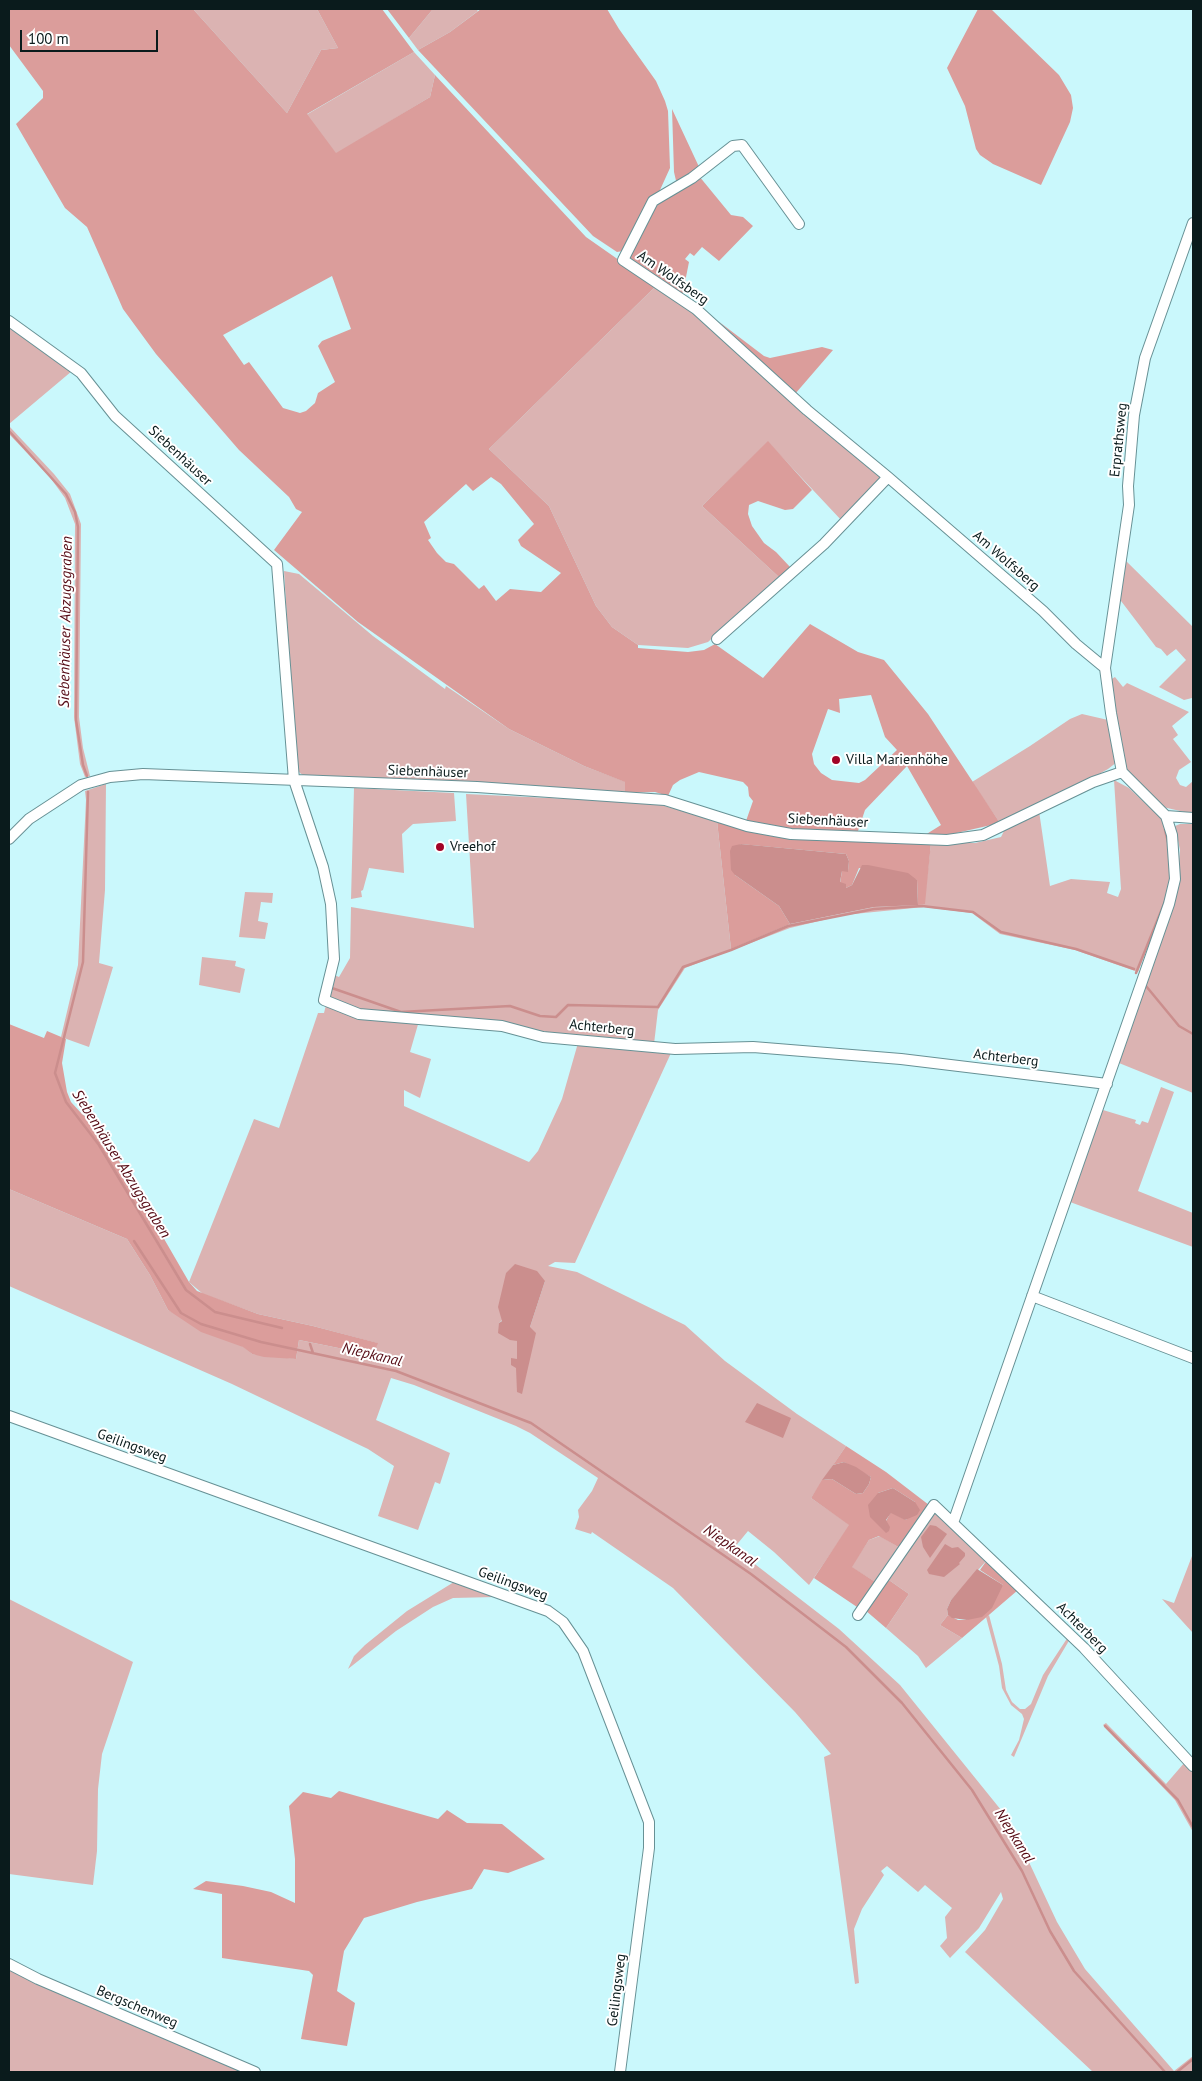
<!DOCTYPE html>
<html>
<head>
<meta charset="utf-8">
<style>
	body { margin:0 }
	#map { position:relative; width:1202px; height:2081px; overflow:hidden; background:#caf8fc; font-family:"PT Sans",sans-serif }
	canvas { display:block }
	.frame { position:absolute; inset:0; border:10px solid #0a1b1c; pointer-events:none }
	.scale { position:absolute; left:20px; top:30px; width:138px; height:22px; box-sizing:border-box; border:2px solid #0a1b1c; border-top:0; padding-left:6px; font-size:15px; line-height:18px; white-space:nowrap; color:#0a1b1c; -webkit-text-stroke:4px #fff; paint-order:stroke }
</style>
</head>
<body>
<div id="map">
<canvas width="1202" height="2081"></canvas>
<div class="frame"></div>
<div class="scale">100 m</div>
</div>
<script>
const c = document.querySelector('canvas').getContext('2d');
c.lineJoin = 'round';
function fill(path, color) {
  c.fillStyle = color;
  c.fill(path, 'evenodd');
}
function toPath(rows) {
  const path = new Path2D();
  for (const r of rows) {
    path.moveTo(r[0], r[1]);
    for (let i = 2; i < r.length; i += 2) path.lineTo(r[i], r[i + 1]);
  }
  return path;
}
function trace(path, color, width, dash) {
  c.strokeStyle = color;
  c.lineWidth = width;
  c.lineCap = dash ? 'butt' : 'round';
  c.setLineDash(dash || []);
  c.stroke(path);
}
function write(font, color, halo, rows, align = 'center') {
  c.font = font + ' "PT Sans",sans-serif';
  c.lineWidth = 4;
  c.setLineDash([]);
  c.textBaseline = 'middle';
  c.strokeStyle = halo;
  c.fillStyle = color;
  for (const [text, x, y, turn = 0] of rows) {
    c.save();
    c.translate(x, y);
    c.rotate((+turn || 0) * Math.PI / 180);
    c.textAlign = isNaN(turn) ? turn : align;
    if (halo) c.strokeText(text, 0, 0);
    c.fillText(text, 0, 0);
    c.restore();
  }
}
const green = toPath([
	[193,9,317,9,338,48,321,50,287,113],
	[433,9,476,9,478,11,450,32,418,50,409,38],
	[414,52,435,75,430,97,336,154,306,115],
	[656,286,691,308,885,477,842,521,768,442,702,506,780,578,708,642,688,648,638,645,612,627,596,606,549,506,489,449],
	[9,326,72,371,9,424],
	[9,426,54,474,70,494,81,524,79,717,83,748,90,776,85,777,80,764,74,717,75,524,65,498,49,476,9,434],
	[1124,559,1193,627,1192,698,1184,700,1159,687,1186,660,1176,649,1167,656,1161,649,1156,647,1118,597],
	[284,571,299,574,373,636,445,689,446,686,509,729,584,766,626,782,625,793,304,776,300,773,296,768],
	[1115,677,1123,687,1127,683,1189,712,1172,726,1178,735,1173,739,1191,762,1179,770,1176,778,1180,785,1186,787,1193,781,1193,814,1163,807,1126,770,1110,680],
	[1082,714,1108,720,1117,762,1108,769,1054,799,1017,813,1000,823,972,782,1030,746,1070,719],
	[1114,780,1129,788,1164,821,1171,851,1172,869,1169,893,1138,972,1075,950,1000,934,972,913,924,907,844,915,790,928,685,968,658,1010,654,1044,551,1033,503,1023,352,1010,327,998,334,975,339,977,350,958,351,907,474,928,466,794,654,803,717,821,731,949,790,924,874,907,924,904,931,843,975,843,1001,837,1007,825,1039,811,1050,886,1071,879,1110,882,1107,893,1118,897,1121,889],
	[106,784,105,890,99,963,113,967,89,1047,61,1037,78,965,86,800,85,791],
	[354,788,454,793,456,821,413,824,402,834,404,873,369,868,363,890,361,891,362,897,351,899],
	[1180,824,1193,824,1193,1093,1119,1063,1177,888,1180,850,1175,826],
	[245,892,273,893,272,903,261,902,258,921,268,923,265,939,239,937],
	[202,957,236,961,235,966,245,969,240,993,199,985],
	[326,1005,419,1021,410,1052,431,1059,420,1098,404,1090,404,1106,529,1162,538,1151,562,1099,578,1043,671,1053,575,1263,555,1262,548,1266,577,1272,685,1325,725,1361,797,1414,846,1446,811,1498,850,1525,809,1585,774,1552,748,1531,734,1548,839,1629,900,1685,1001,1810,1028,1860,1057,1922,1085,1969,1174,2071,1193,2056,1193,2072,1093,2072,1033,2016,965,1952,985,1930,1003,1899,1001,1892,979,1928,950,1958,940,1946,947,1938,945,1917,952,1908,925,1885,918,1892,887,1866,881,1871,884,1875,862,1909,854,1929,859,1983,855,1984,824,1757,831,1754,795,1712,673,1588,592,1532,591,1534,575,1529,579,1517,578,1510,592,1491,598,1478,530,1433,516,1426,414,1385,391,1378,376,1420,450,1453,440,1484,435,1482,418,1530,378,1516,394,1466,368,1449,232,1384,9,1286,9,1189,127,1239,150,1275,168,1310,244,1347,252,1354,296,1359,299,1340,373,1355,377,1343,313,1326,258,1314,203,1294,189,1282,254,1119,279,1128,318,1013,324,1013],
	[545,1281,530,1327,517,1392,517,1341,499,1323],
	[1161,1087,1174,1092,1138,1191,1193,1213,1193,1247,1070,1202,1103,1110,1136,1120,1135,1123,1140,1125,1142,1121,1148,1123],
	[937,1512,987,1560,951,1600,947,1609,948,1615,940,1625,962,1638,926,1668,918,1656,886,1628,909,1594,886,1578,931,1513],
	[880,1536,900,1548,877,1583,851,1567,869,1540],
	[1192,1556,1193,1556,1193,1633,1162,1599,1174,1603],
	[454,1582,495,1597,453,1598,433,1607,396,1631,348,1669,354,1656,365,1645,407,1611],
	[9,1599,133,1662,102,1754,98,1789,97,1851,93,1885,9,1874],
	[989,1615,1002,1664,1006,1690,1012,1702,1020,1709,1025,1709,1031,1704,1043,1675,1068,1637,1070,1639,1048,1676,1014,1757,1011,1755,1019,1740,1024,1719,1022,1714,1011,1705,1002,1688,999,1666,986,1617],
	[1106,1723,1166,1784,1185,1762,1193,1769,1193,1832,1175,1800,1103,1725],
	[9,1969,238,2070,243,2072,9,2072]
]);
const forest = toPath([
	[9,9,193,9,287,113,321,50,338,48,317,9,382,9,414,52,307,114,336,153,430,97,435,75,586,237,656,286,489,449,549,506,596,606,612,627,638,645,638,648,688,652,704,650,715,644,763,678,810,624,858,652,884,660,928,714,1000,823,952,834,925,835,941,825,907,766,865,810,858,831,793,829,746,821,753,801,749,796,748,787,743,782,699,772,680,780,673,785,668,796,655,792,625,793,625,782,584,766,509,729,358,622,274,550,302,512,296,509,289,497,239,450,156,354,123,309,87,227,65,208,16,124,43,98,43,91,9,45],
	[332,276,351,329,322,341,318,346,335,382,318,393,315,403,306,411,300,413,283,408,249,362,244,365,223,335],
	[491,477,501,484,534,524,518,540,521,546,561,573,541,592,510,589,496,601,484,585,479,589,454,564,446,562,437,553,428,540,431,538,424,522,466,484,473,491],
	[871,695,885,737,897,750,865,780,859,783,832,780,821,773,814,764,812,754,828,709,840,713,839,699],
	[387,9,433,9,409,38],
	[481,9,607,9,619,29,656,81,665,101,668,111,670,168,660,190,648,204,623,251,617,252,593,236,418,50,450,32],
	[978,9,991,9,1059,75,1071,95,1073,108,1070,122,1041,185,993,164,980,155,976,149,965,106,947,68],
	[672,109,700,169,677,185,674,172],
	[699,176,731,215,743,217,753,226,719,261,702,247,694,256,690,253,685,259,689,262,682,297,628,259,657,202],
	[718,321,764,356,770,358,822,347,833,350,795,394],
	[768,441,812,490,793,509,785,510,758,501,749,505,748,514,752,526,764,543,776,552,791,568,780,578,702,506],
	[717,821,745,828,931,843,925,904,918,905,917,880,859,868,852,885,846,888,840,883,842,871,848,871,849,861,846,854,740,844,735,875,779,906,790,924,731,949],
	[9,1024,44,1038,47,1031,66,1039,62,1063,67,1092,71,1102,82,1114,104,1131,111,1147,189,1282,197,1291,258,1314,313,1326,378,1343,373,1355,299,1340,296,1359,264,1357,252,1354,243,1347,201,1332,168,1310,150,1275,127,1239,9,1189],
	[846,1446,886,1472,929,1505,900,1548,879,1536,869,1540,852,1567,877,1583,857,1607,814,1578,849,1525,811,1498,822,1480,832,1479,856,1494,863,1493,869,1484,871,1477,844,1462,833,1465],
	[893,1488,915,1502,906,1520,891,1512,886,1521,878,1493],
	[987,1560,1018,1590,962,1638,940,1625,948,1615,958,1620,967,1620,1003,1585,980,1570],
	[886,1578,909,1594,886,1628,865,1610],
	[339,1791,438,1819,447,1810,467,1823,502,1824,545,1859,508,1873,484,1869,472,1889,417,1902,364,1918,344,1951,337,1991,355,2003,347,2046,301,2039,313,1975,309,1971,222,1958,222,1894,193,1889,206,1881,243,1886,271,1892,295,1903,295,1859,289,1806,303,1792,331,1798]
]);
const water = toPath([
	[741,844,846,854,849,861,848,872,842,871,840,882,846,884,846,888,852,885,862,865,868,865,908,873,917,880,918,905,874,907,790,924,779,906,735,875,731,870,730,851,732,846],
	[515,1264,537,1271,545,1281,530,1327,536,1333,522,1394,517,1392,516,1368,511,1365,511,1358,517,1359,517,1341,510,1340,498,1333,499,1323,502,1321,498,1307,506,1273],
	[757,1403,791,1418,783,1438,745,1422],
	[844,1462,856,1467,871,1477,869,1484,863,1493,856,1494,832,1479,822,1480,833,1465],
	[893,1488,915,1502,920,1510,917,1515,905,1520,891,1513,886,1520,890,1527,889,1531,886,1533,870,1517,868,1505,878,1493],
	[930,1525,936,1526,947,1534,930,1558,923,1547,921,1537],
	[945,1544,952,1548,958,1547,965,1553,965,1556,959,1563,960,1564,944,1577,929,1574,927,1570],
	[977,1569,1003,1585,992,1608,982,1617,967,1620,952,1618,948,1615,947,1609,951,1600]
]);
const stream = toPath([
	[9,431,66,494,75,512,78,527,76,720,83,765,87,776],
	[88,792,83,962,55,1073,66,1102,99,1145,186,1290,215,1312,282,1328],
	[1165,830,1168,842],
	[1136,973,1166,899],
	[1146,986,1179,1026,1193,1034],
	[329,987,401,1012,510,1006,540,1016,556,1017,568,1005,658,1007,683,967,731,950,788,926,874,909,922,906,973,912,1001,932,1076,949,1134,969],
	[134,1241,181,1313,201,1324,261,1342,396,1371,531,1423,751,1574,846,1647,902,1703,972,1790,1022,1871,1050,1931,1074,1971,1165,2072],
	[310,1344,313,1353],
	[1105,1726,1178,1800,1193,1827],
	[1177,2072,1193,2059]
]);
const minor = toPath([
	[799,224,742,145,733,146,692,178,653,201,623,260,696,309,807,410,888,477,1043,611,1076,644,1105,668],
	[9,321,81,373,115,416,277,564,294,780,323,867,331,904,334,959,324,1000,359,1014,502,1026,543,1037,675,1049,753,1047,901,1059,1107,1084],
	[717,639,824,544,888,477],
	[1122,772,1111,713,1105,668,1129,505,1128,486,1134,415,1145,358,1193,223],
	[1166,816,1193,818],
	[9,839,29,819,81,785,110,777,143,774,477,787,665,800,747,826,791,834,947,840,983,835,1093,782,1122,772],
	[1032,1296,1193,1358],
	[9,1416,548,1611,563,1622,583,1651,649,1822,649,1848,620,2072],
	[953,1523,1169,904,1175,879,1172,835,1166,816,1122,772],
	[858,1615,934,1505,1084,1648,1193,1766],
	[9,1964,38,1979,255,2072]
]);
const markers = [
	[836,760,5,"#a20327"],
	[440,847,5,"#a20327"]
];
const streetNames = [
	["Am Wolfsberg",673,278,35],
	["Erprathsweg",1119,440,-84],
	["Siebenhäuser",180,456,43],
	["Am Wolfsberg",1006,561,41],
	["Siebenhäuser",428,772,2],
	["Siebenhäuser",828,821,3],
	["Achterberg",602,1028,6],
	["Achterberg",1006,1058,7],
	["Geilingsweg",132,1446,20],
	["Geilingsweg",513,1584,20],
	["Achterberg",1082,1628,45],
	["Geilingsweg",617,1990,-83],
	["Bergschenweg",137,2007,23]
];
const poiNames = [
	["Villa Marienhöhe",846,760],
	["Vreehof",450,847]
];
const waterNames = [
	["Siebenhäuser Abzugsgraben",66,622,-89],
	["Siebenhäuser Abzugsgraben",121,1164,58],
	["Niepkanal",372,1355,13],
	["Niepkanal",730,1546,35],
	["Niepkanal",1014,1836,58]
];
fill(green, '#dbb3b2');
fill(forest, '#db9d9b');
fill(water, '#cb8e8d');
trace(stream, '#cb8e8d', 2.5);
trace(minor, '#679195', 12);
trace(minor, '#fff', 10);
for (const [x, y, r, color] of markers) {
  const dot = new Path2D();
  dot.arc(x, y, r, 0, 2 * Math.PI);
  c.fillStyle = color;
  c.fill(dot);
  trace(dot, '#fff', 2);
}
write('14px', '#0a1b1c', '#fff', streetNames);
write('14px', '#0a1b1c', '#fff', poiNames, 'left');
write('italic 15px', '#540913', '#fff', waterNames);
</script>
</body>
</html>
